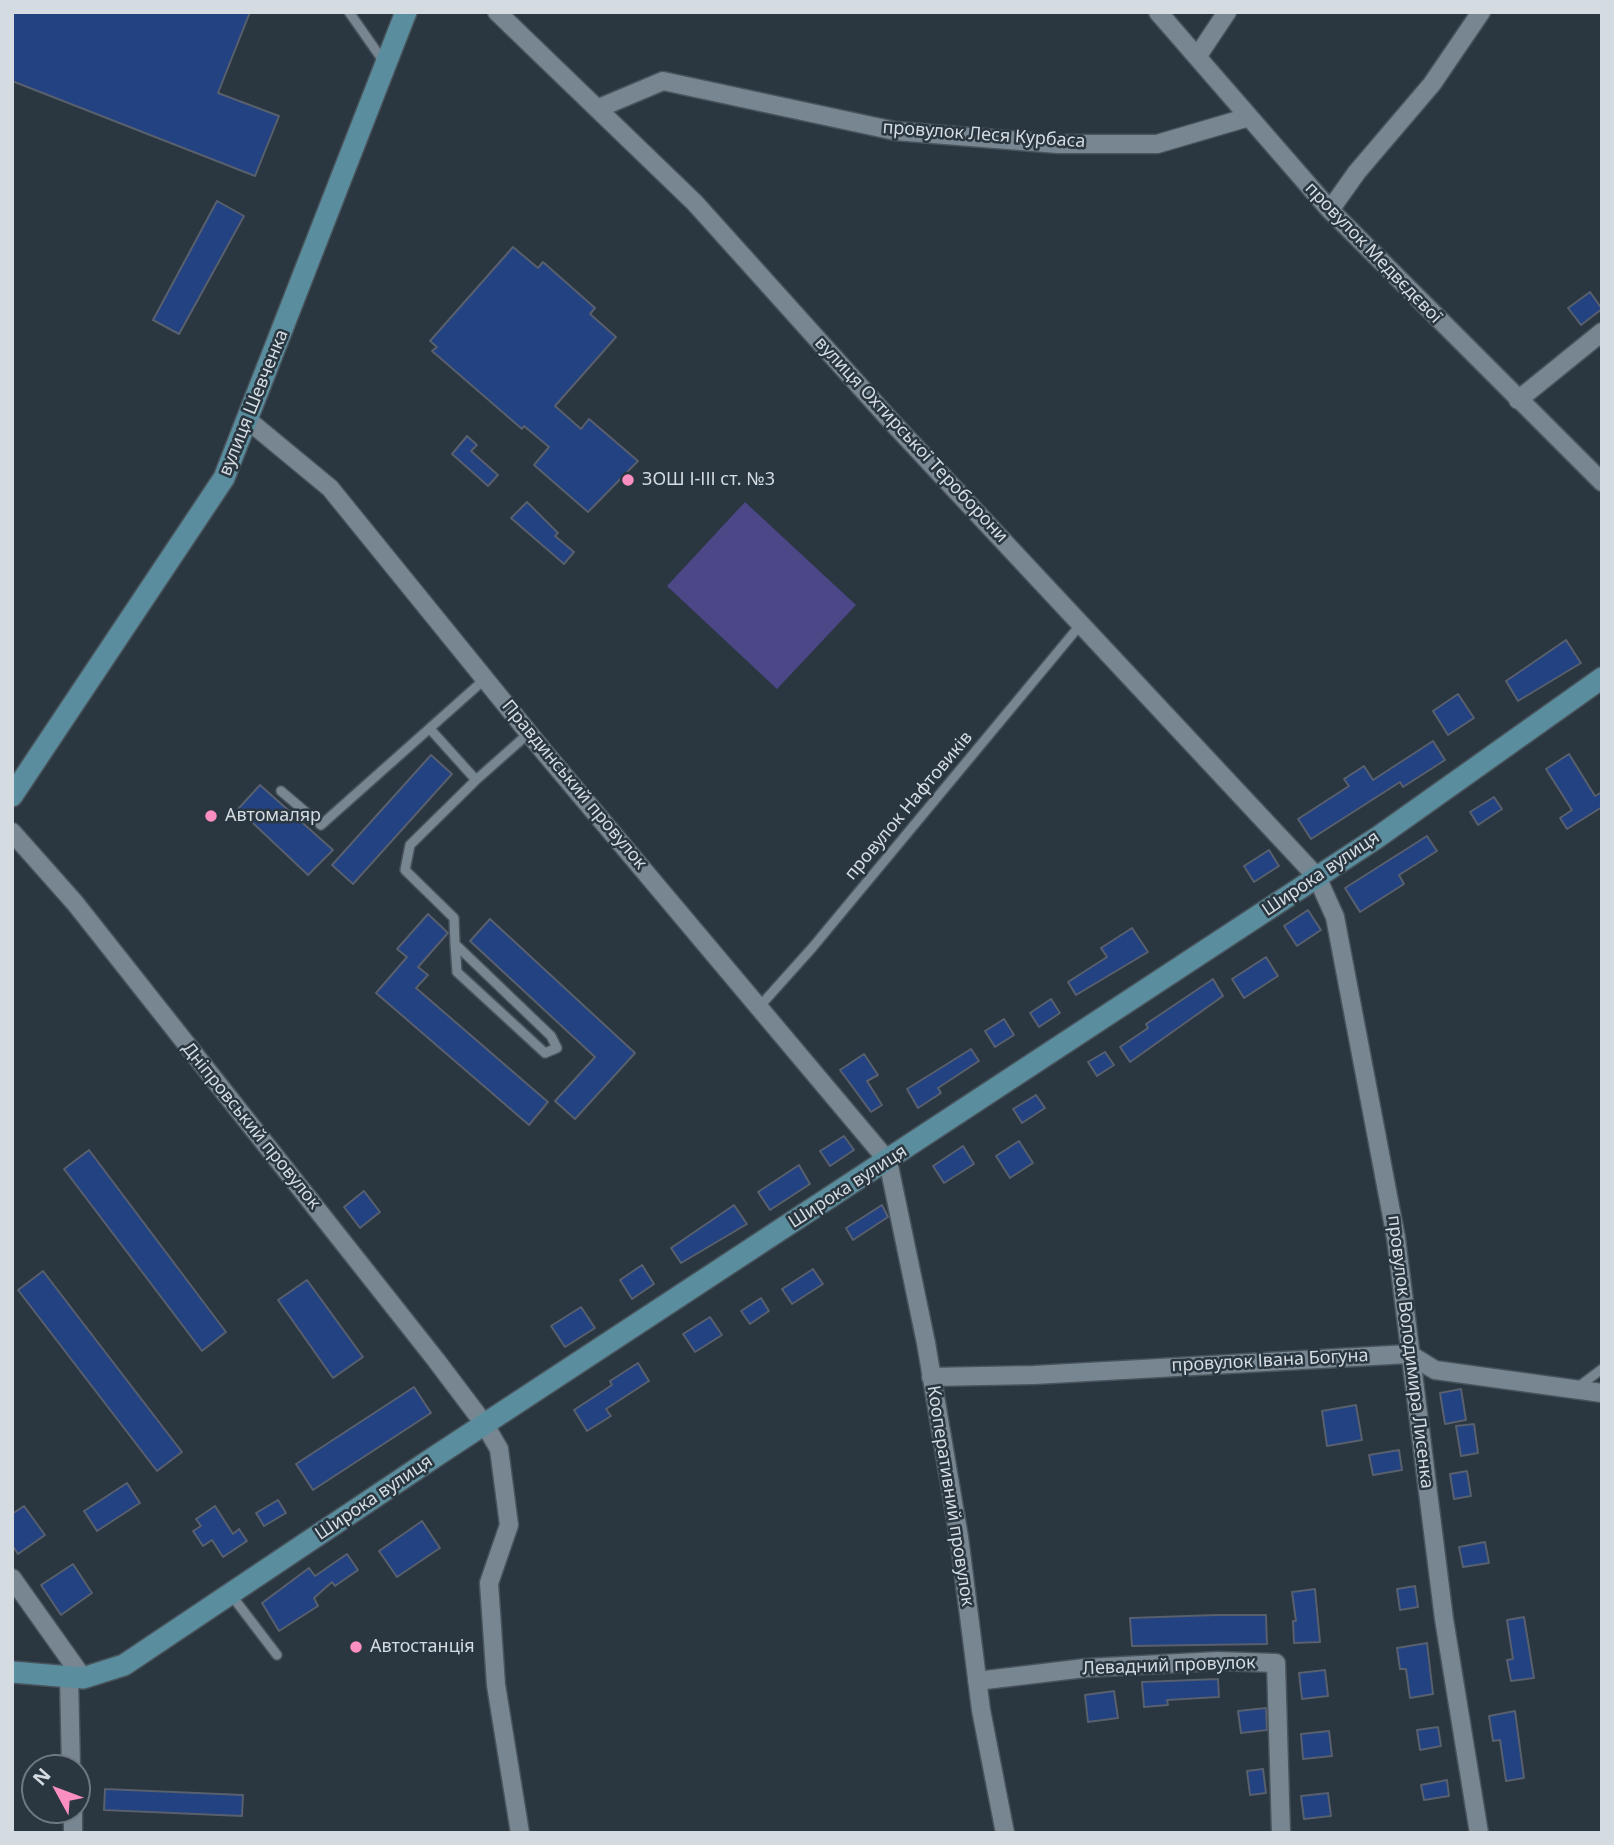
<!DOCTYPE html>
<html>
<head>
<meta charset="utf-8">
<style>
	body { margin:0 }
	#map { position:relative; width:1614px; height:1845px; overflow:hidden; background:#2a3640; font-family:"Noto Sans",sans-serif }
	canvas { display:block }
	.frame { position:absolute; inset:0; border:14px solid #d4dce2; pointer-events:none }
	.north { position:absolute; left:21px; top:1754px; width:70px; height:70px; box-sizing:border-box; background:#2a3640; border:2px solid #6e7881; border-radius:50%; rotate:311deg; font-size:19px; font-weight:700; line-height:28px; text-align:center; color:#d4dce2 }
	.north::after { content:''; display:block; margin:auto; width:24px; height:32px; background:#fc8fc2; clip-path:polygon(50% 0,100% 100%,50% 72%,0 100%) }
</style>
</head>
<body>
<div id="map">
<canvas width="1614" height="1845"></canvas>
<div class="frame"></div>
<div class="north">N</div>
</div>
<script>
const c = document.querySelector('canvas').getContext('2d');
c.lineJoin = 'round';
function fill(path, color) {
  c.fillStyle = color;
  c.fill(path, 'evenodd');
}
function toPath(rows) {
  const path = new Path2D();
  for (const r of rows) {
    path.moveTo(r[0], r[1]);
    for (let i = 2; i < r.length; i += 2) path.lineTo(r[i], r[i + 1]);
  }
  return path;
}
function trace(path, color, width, dash) {
  c.strokeStyle = color;
  c.lineWidth = width;
  c.lineCap = dash ? 'butt' : 'round';
  c.setLineDash(dash || []);
  c.stroke(path);
}
function write(font, color, halo, rows, align = 'center') {
  c.font = font + ' "Noto Sans",sans-serif';
  c.lineWidth = 5;
  c.setLineDash([]);
  c.textBaseline = 'middle';
  c.strokeStyle = halo;
  c.fillStyle = color;
  for (const [text, x, y, turn = 0] of rows) {
    c.save();
    c.translate(x, y);
    c.rotate((+turn || 0) * Math.PI / 180);
    c.textAlign = isNaN(turn) ? turn : align;
    if (halo) c.strokeText(text, 0, 0);
    c.fillText(text, 0, 0);
    c.restore();
  }
}
const green = toPath([
	[745,502,856,605,777,689,667,586]
]);
const building = toPath([
	[12,12,250,12,218,93,279,116,255,176,12,81,12,12],
	[217,201,244,216,179,334,153,320,217,201],
	[513,247,538,268,543,262,595,308,590,314,616,337,555,406,581,429,589,419,638,461,588,512,534,465,549,447,524,426,522,429,432,351,437,347,430,341,513,247],
	[1590,292,1602,309,1581,325,1568,308,1590,292],
	[467,436,477,445,471,451,498,475,488,486,452,454,467,436],
	[527,502,558,533,555,536,574,552,564,564,511,518,527,502],
	[1566,640,1581,663,1518,701,1506,681,1566,640],
	[1458,694,1474,718,1448,735,1433,711,1458,694],
	[1433,741,1445,760,1403,787,1400,782,1311,839,1298,819,1349,786,1344,779,1364,766,1373,780,1433,741],
	[1569,754,1595,796,1602,792,1602,807,1567,829,1560,818,1572,810,1546,769,1569,754],
	[431,755,452,774,353,884,332,865,431,755],
	[260,785,333,850,308,875,238,809,260,785],
	[1494,797,1502,809,1478,825,1470,812,1494,797],
	[1427,836,1437,851,1399,875,1404,884,1360,912,1345,888,1427,836],
	[1269,850,1279,866,1254,882,1244,866,1269,850],
	[1308,910,1321,930,1297,946,1284,926,1308,910],
	[428,914,448,933,418,967,428,975,416,988,548,1102,529,1125,376,993,407,957,397,949,428,914],
	[490,919,635,1053,575,1119,555,1101,595,1057,470,941,490,919],
	[1132,928,1148,952,1076,995,1068,982,1107,957,1101,948,1132,928],
	[1266,957,1278,976,1244,998,1232,979,1266,957],
	[1213,979,1223,996,1130,1062,1120,1047,1148,1028,1146,1024,1213,979],
	[1051,999,1060,1013,1039,1027,1030,1013,1051,999],
	[1004,1019,1014,1035,995,1047,985,1031,1004,1019],
	[971,1049,979,1061,938,1088,941,1093,918,1108,907,1089,971,1049],
	[1105,1052,1114,1065,1097,1076,1088,1062,1105,1052],
	[864,1054,878,1075,867,1081,882,1105,871,1112,840,1070,864,1054],
	[1036,1095,1045,1108,1022,1123,1013,1109,1036,1095],
	[844,1136,854,1150,830,1166,820,1151,844,1136],
	[1019,1141,1033,1163,1010,1178,996,1156,1019,1141],
	[963,1146,974,1164,944,1183,933,1166,963,1146],
	[89,1150,226,1332,202,1351,64,1169,89,1150],
	[799,1165,810,1184,770,1210,758,1192,799,1165],
	[364,1191,380,1212,360,1228,344,1207,364,1191],
	[734,1205,747,1224,681,1263,671,1248,734,1205],
	[882,1205,888,1217,853,1240,846,1228,882,1205],
	[642,1265,654,1284,632,1299,620,1280,642,1265],
	[813,1269,823,1284,792,1304,782,1289,813,1269],
	[43,1271,182,1452,157,1471,18,1290,43,1271],
	[307,1280,363,1357,333,1378,278,1300,307,1280],
	[761,1298,769,1311,750,1324,741,1311,761,1298],
	[581,1307,595,1328,565,1347,551,1326,581,1307],
	[710,1317,722,1335,695,1352,683,1334,710,1317],
	[638,1363,649,1381,606,1409,611,1416,587,1431,574,1410,612,1385,610,1381,638,1363],
	[414,1387,431,1413,313,1490,296,1464,414,1387],
	[1461,1389,1466,1420,1445,1424,1440,1393,1461,1389],
	[1356,1405,1362,1440,1327,1446,1322,1411,1356,1405],
	[1474,1424,1478,1453,1461,1456,1456,1426,1474,1424],
	[1399,1450,1402,1470,1373,1475,1369,1455,1399,1450],
	[1467,1471,1471,1496,1454,1499,1450,1474,1467,1471],
	[127,1483,140,1503,97,1531,84,1511,127,1483],
	[278,1500,286,1513,264,1526,256,1513,278,1500],
	[24,1506,45,1535,18,1554,12,1545,12,1514,24,1506],
	[215,1506,233,1534,239,1529,247,1541,223,1557,212,1540,203,1546,193,1531,201,1526,196,1519,215,1506],
	[422,1521,440,1548,397,1577,379,1551,422,1521],
	[1485,1542,1489,1563,1463,1567,1459,1547,1485,1542],
	[347,1554,358,1570,335,1586,332,1582,314,1598,318,1606,279,1631,262,1603,309,1568,315,1576,347,1554],
	[73,1564,92,1593,61,1615,41,1585,73,1564],
	[1415,1586,1418,1607,1400,1610,1397,1589,1415,1586],
	[1315,1589,1320,1642,1294,1643,1293,1621,1296,1621,1292,1592,1315,1589],
	[1216,1615,1266,1615,1267,1644,1132,1646,1130,1618,1216,1615],
	[1524,1617,1534,1678,1511,1681,1507,1660,1513,1659,1507,1620,1524,1617],
	[1427,1643,1433,1694,1410,1698,1406,1669,1400,1669,1397,1648,1427,1643],
	[1325,1670,1328,1696,1302,1699,1299,1673,1325,1670],
	[1218,1679,1219,1697,1167,1700,1168,1705,1144,1707,1142,1682,1218,1679],
	[1114,1691,1118,1718,1088,1722,1085,1695,1114,1691],
	[1266,1708,1267,1730,1241,1733,1238,1711,1266,1708],
	[1515,1711,1524,1778,1506,1781,1500,1740,1493,1741,1489,1716,1515,1711],
	[1438,1727,1441,1746,1420,1750,1417,1730,1438,1727],
	[1329,1731,1332,1756,1303,1759,1301,1734,1329,1731],
	[1263,1769,1266,1793,1250,1795,1247,1771,1263,1769],
	[1447,1780,1449,1796,1424,1800,1421,1785,1447,1780],
	[105,1789,243,1795,242,1816,104,1810,105,1789],
	[1328,1793,1331,1816,1304,1819,1301,1796,1328,1793]
]);
const lane = toPath([
	[349,12,384,62],
	[431,730,476,780,410,845,405,870,454,918,455,944,551,1036,557,1048,545,1053,457,972,455,944],
	[476,780,529,733],
	[281,791,321,825,485,679],
	[760,1006,812,948,1081,624],
	[1578,1387,1602,1369],
	[232,1596,277,1655]
]);
const street = toPath([
	[497,12,695,203,891,421,1317,877,1335,917,1396,1238,1444,1619,1479,1833],
	[1158,12,1330,210,1602,482],
	[1197,57,1227,12],
	[599,108,663,81,895,131,1058,144,1157,144,1249,117],
	[1330,210,1357,172,1432,84,1481,12],
	[1518,400,1602,332],
	[249,421,330,488,545,753,888,1161,926,1343,959,1537,981,1710,1005,1833],
	[12,832,75,903,436,1360,485,1425,499,1449,509,1525,489,1583,496,1685,520,1833],
	[931,1377,1034,1375,1409,1354,1435,1370,1602,1393],
	[12,1578,83,1678],
	[69,1677,71,1768],
	[977,1681,1085,1668,1218,1661,1276,1663,1281,1833],
	[73,1810,73,1833]
]);
const secondary = toPath([
	[12,796,224,478,406,12],
	[12,1672,83,1678,124,1665,436,1456,1378,837,1602,678]
]);
const markers = [
	[628,480,7,"#fc8fc2"],
	[211,816,7,"#fc8fc2"],
	[356,1647,7,"#fc8fc2"]
];
const streetNames = [
	["провулок Леся Курбаса",984,135,4],
	["провулок Медвєдєвої",1373,253,46],
	["вулиця Шевченка",254,403,-68],
	["вулиця Охтирської Тероборони",911,440,47],
	["Правдинський провулок",574,785,50],
	["провулок Нафтовиків",909,806,-50],
	["Широка вулиця",1321,874,-34],
	["Дніпровський провулок",251,1126,51],
	["Широка вулиця",848,1187,-33],
	["провулок Володимира Лисенка",1410,1352,83],
	["провулок Івана Богуна",1270,1361,-3],
	["Кооперативний провулок",950,1496,81],
	["Широка вулиця",374,1498,-34],
	["Левадний провулок",1169,1666,-2]
];
const poiNames = [
	["ЗОШ І-ІІІ ст. №3",642,480],
	["Автомаляр",225,816],
	["Автостанція",370,1647]
];
fill(green, '#4c4786');
fill(building, '#234281');
trace(building, '#585f6d', 2);
trace(lane, '#48535b', 12);
trace(street, '#48535b', 21);
trace(secondary, '#48535b', 24);
trace(lane, '#778691', 9);
trace(street, '#778691', 18);
trace(secondary, '#5a8d9d', 21);
for (const [x, y, r, color] of markers) {
  const dot = new Path2D();
  dot.arc(x, y, r, 0, 2 * Math.PI);
  c.fillStyle = color;
  c.fill(dot);
  trace(dot, '#2a3640', 2.5);
}
write('18px', '#d4dce2', '#2a3640', streetNames);
write('18px', '#d4dce2', '#2a3640', poiNames, 'left');
</script>
</body>
</html>
